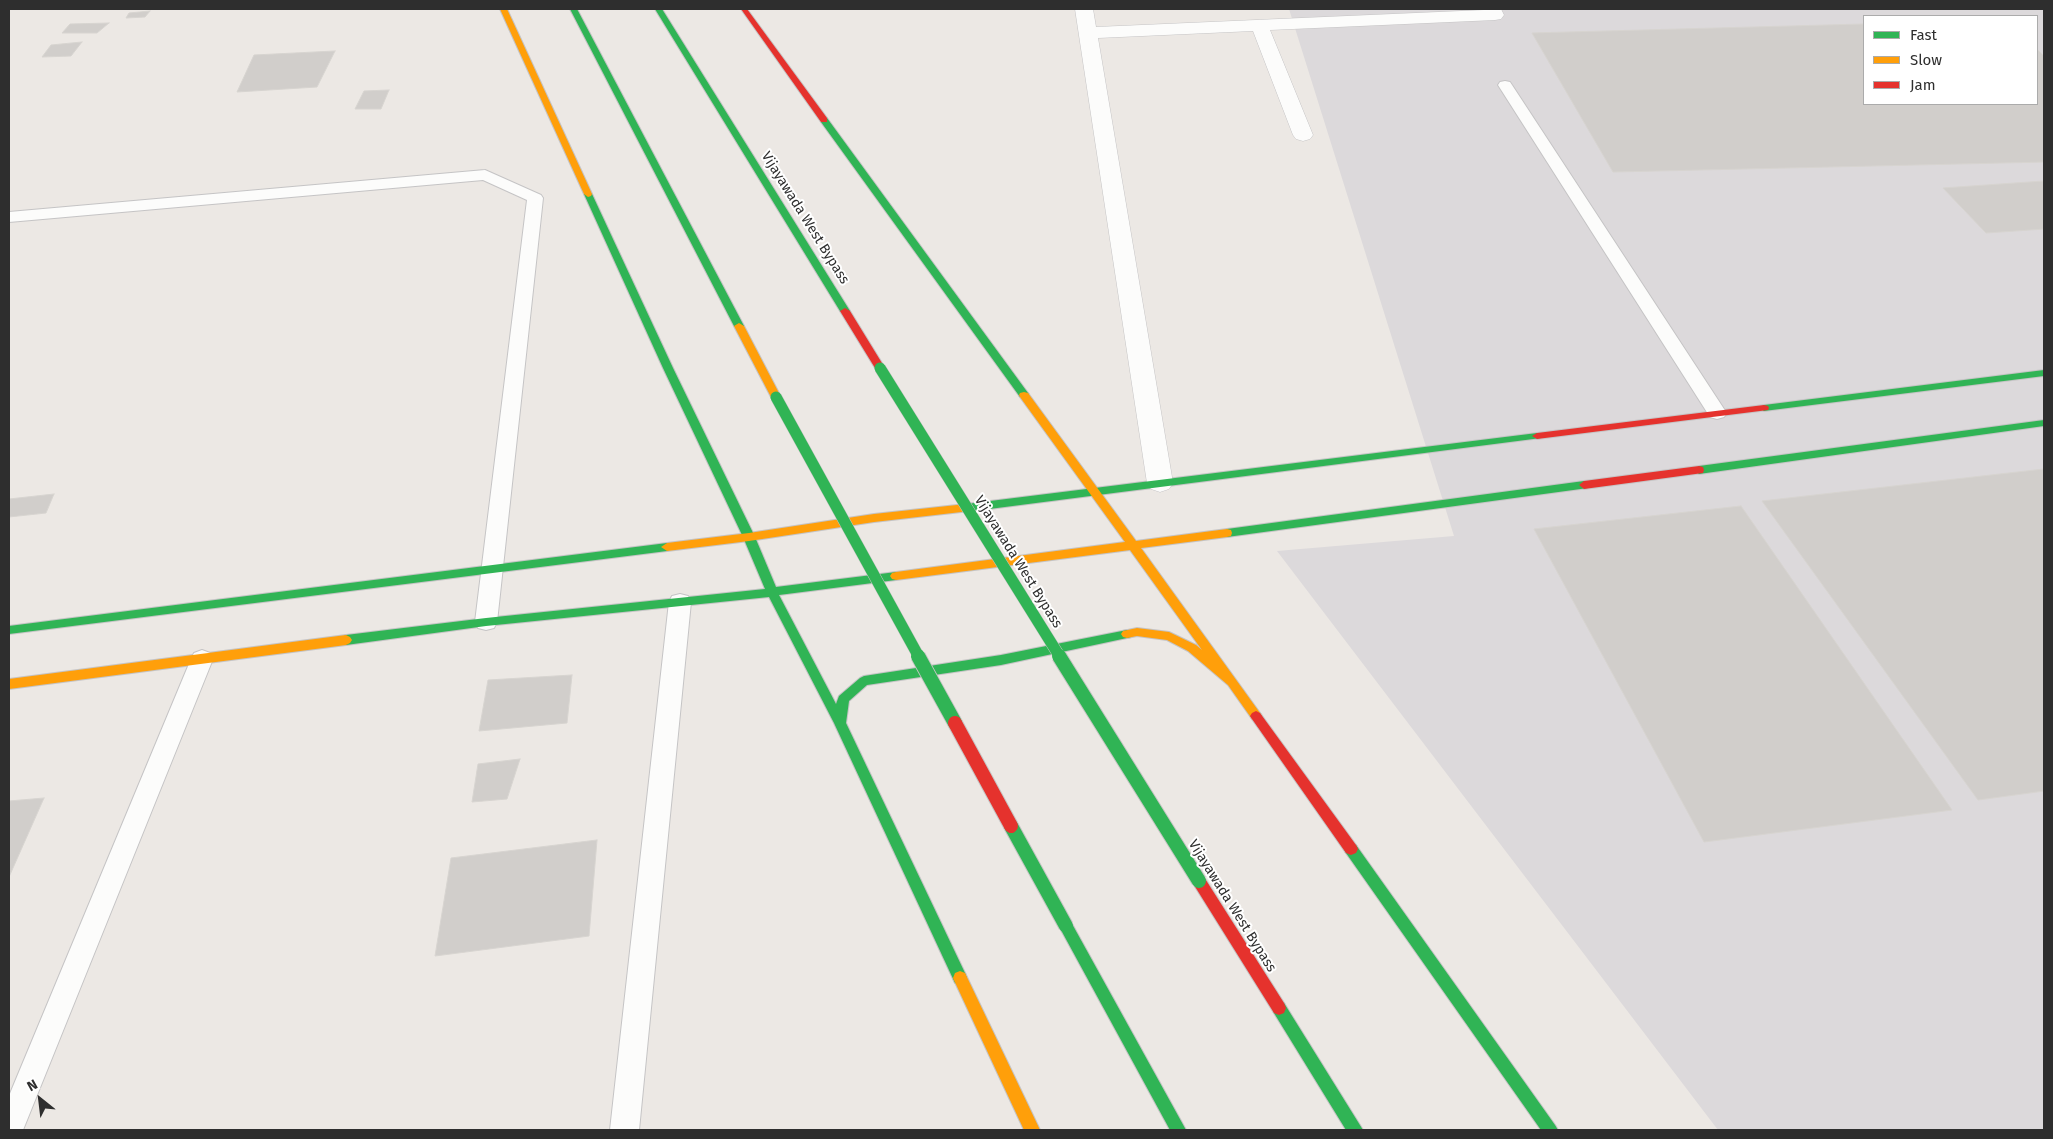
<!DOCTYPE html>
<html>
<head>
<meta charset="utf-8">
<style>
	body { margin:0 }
	#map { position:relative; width:2053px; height:1139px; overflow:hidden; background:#ece8e4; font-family:"Fira Sans",sans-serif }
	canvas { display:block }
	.frame { position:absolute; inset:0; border:10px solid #2e2e2e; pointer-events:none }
	.legend { position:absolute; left:1863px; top:15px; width:175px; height:90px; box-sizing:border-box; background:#fff; border:1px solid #ababab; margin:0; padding:6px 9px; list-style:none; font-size:15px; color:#2e2e2e }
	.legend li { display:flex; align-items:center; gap:10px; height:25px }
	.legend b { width:25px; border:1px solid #ababab }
	.north { position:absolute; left:15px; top:1074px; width:50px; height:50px; -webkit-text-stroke:4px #fff; paint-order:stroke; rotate:331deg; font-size:14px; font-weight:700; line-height:20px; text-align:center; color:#2e2e2e }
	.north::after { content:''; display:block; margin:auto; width:18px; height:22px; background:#2e2e2e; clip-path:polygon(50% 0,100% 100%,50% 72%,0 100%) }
</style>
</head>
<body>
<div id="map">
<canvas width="2053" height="1139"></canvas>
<div class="frame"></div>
<ul class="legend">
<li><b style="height:6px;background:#30b455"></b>Fast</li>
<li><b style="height:6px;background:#ff9f0a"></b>Slow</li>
<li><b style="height:6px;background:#e5322d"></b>Jam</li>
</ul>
<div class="north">N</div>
</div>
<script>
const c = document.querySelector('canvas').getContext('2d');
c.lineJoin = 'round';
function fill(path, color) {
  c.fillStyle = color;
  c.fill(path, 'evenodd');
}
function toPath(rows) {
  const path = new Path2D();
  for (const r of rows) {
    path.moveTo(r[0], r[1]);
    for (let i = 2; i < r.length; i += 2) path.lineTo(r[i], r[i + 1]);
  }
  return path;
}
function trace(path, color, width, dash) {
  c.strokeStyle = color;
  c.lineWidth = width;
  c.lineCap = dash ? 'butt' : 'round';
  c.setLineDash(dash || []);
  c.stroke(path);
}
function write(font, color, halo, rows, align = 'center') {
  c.font = font + ' "Fira Sans",sans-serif';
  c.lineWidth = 4;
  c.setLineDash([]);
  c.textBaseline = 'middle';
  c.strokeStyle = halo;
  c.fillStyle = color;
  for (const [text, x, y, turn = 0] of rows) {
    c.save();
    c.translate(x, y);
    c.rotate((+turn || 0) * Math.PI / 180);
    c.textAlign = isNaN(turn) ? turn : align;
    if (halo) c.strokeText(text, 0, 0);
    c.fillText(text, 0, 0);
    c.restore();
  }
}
const industrial = toPath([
	[1289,9,2044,9,2044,1130,1718,1130,1277,551,1454,536],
	[1864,16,2037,16,2037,104,1864,104]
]);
const building = toPath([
	[150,11,145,17,126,18,129,13,150,11],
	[109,23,97,33,62,33,70,24,109,23],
	[1864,24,1864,104,2037,104,2037,49,2044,56,2044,162,1613,172,1532,33,1864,24],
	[82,42,71,56,42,57,51,45,82,42],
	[335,51,317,87,237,92,254,55,335,51],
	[389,90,381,109,355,109,364,91,389,90],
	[2044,181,2044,229,1986,233,1943,188,2044,181],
	[2044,469,2044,791,1978,800,1762,501,2044,469],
	[54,494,46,513,9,517,9,499,54,494],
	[1741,506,1952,810,1704,842,1534,529,1741,506],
	[572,675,567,723,479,731,488,680,572,675],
	[520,759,507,799,472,802,478,764,520,759],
	[44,798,9,877,9,801,44,798],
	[597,840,589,936,435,956,451,858,597,840]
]);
const lane = toPath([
	[1505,81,1510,82,1512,85,1724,409,1727,413,1724,417,1717,419,1710,417,1498,85,1500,82,1505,81],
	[485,170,541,195,543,198,497,622,494,628,486,630,478,628,475,622,527,200,483,180,9,222,9,212,485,170],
	[680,594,688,596,691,602,639,1130,610,1130,669,602,672,596,680,594],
	[202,650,210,653,213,659,23,1130,9,1130,9,1096,191,659,194,653,202,650]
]);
const street = toPath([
	[1075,9,1093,9,1096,27,1484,10,1483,9,1501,9,1504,15,1501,19,1495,20,1270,30,1313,135,1310,139,1303,141,1296,139,1293,135,1253,31,1098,38,1173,483,1169,489,1160,492,1151,489,1147,483,1075,9]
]);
const fast = toPath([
	[570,9,577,9,744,326,742,328,736,328,734,326,570,9],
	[655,9,662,9,850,311,848,313,845,314,840,311,655,9],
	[821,118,827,118,1028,393,1029,395,1028,397,1020,397,821,122,821,118],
	[588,191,592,194,673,368,755,537,776,587,896,572,902,576,896,580,779,595,836,704,839,696,860,678,864,676,1001,655,1127,630,1131,631,1133,634,1131,637,1127,638,1001,665,867,685,849,701,846,723,965,973,967,978,965,983,960,985,955,983,834,723,769,597,486,626,346,645,342,643,340,640,342,637,346,635,486,618,765,589,743,537,663,368,584,194,588,191],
	[2044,370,2044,376,1764,411,1759,408,1764,405,2044,370],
	[2044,420,2044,426,1699,474,1694,470,1699,466,2044,420],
	[1537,433,1542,436,1541,438,966,512,961,508,966,504,1537,433],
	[1584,481,1588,482,1589,485,1588,488,1227,537,1222,533,1227,529,1584,481],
	[667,543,673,547,667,551,9,634,9,626,667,543],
	[1351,843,1356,845,1555,1125,1558,1130,1541,1130,1346,853,1344,849,1346,845,1351,843],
	[1066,920,1071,922,1186,1130,1170,1130,1061,930,1059,926,1061,922,1066,920],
	[1279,1001,1284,1003,1363,1130,1346,1130,1274,1013,1272,1008,1274,1003,1279,1001]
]);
const slow = toPath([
	[500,9,507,9,592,194,591,196,588,197,584,194,500,9],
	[739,323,744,326,781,397,780,399,772,399,771,397,734,326,739,323],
	[1024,392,1028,393,1136,541,1227,529,1231,530,1232,533,1231,536,1227,537,1141,548,1260,713,1262,716,1260,719,1256,721,1252,719,1228,685,1188,651,1167,640,1137,636,1127,638,1123,637,1121,634,1123,631,1137,628,1169,632,1196,645,1202,650,1130,550,896,580,892,579,890,576,892,573,896,572,1125,542,1020,397,1019,395,1020,393,1024,392],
	[966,504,971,508,970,511,874,522,749,541,667,551,661,547,667,543,749,533,874,514,966,504],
	[346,635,350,637,352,640,350,643,346,645,9,689,9,679,346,635],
	[960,971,965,973,1040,1130,1024,1130,953,978,955,973,960,971]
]);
const jam = toPath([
	[741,9,747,9,827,118,827,122,821,122,741,9],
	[845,308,850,311,885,368,883,370,877,370,875,368,840,311,845,308],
	[1764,405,1768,406,1769,408,1768,410,1537,439,1532,436,1537,433,1764,405],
	[1699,466,1703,467,1704,470,1703,473,1584,489,1579,485,1584,481,1699,466],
	[1256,711,1260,713,1356,845,1358,849,1356,853,1351,855,1346,853,1252,719,1250,716,1252,713,1256,711],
	[1199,875,1204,877,1284,1003,1286,1008,1284,1013,1279,1015,1274,1013,1194,885,1192,881,1194,877,1199,875]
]);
const fastBridgeFar1 = toPath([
	[880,368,1060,657],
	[776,397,919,657]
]);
const fastBridge = toPath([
	[918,656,955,723],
	[1059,656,1199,881],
	[1011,826,1066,926]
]);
const jamBridge = toPath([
	[955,723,1011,826]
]);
const streetNames = [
	["Vijayawada West Bypass",805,218,58],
	["Vijayawada West Bypass",1018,562,58],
	["Vijayawada West Bypass",1232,906,58]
];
fill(industrial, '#dcd9db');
fill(building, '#d1cecb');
trace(building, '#d7d4d0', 1);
trace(lane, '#c5c4c5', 2);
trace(street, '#c5c4c5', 1);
trace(fast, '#c5c4c5', 2);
trace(slow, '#c5c4c5', 2);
trace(jam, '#c5c4c5', 2);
fill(lane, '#fcfcfb');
fill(street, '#fcfcfb');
fill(fast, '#30b455');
fill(slow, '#ff9f0a');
fill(jam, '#e5322d');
trace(fastBridgeFar1, '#c6c5c4', 12, []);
trace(fastBridge, '#c6c5c4', 16, []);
trace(jamBridge, '#c6c5c4', 16, []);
trace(fastBridgeFar1, '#30b455', 11);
trace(fastBridge, '#30b455', 14);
trace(jamBridge, '#e5322d', 14);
write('14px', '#2e2e2e', '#fff', streetNames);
</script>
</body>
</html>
